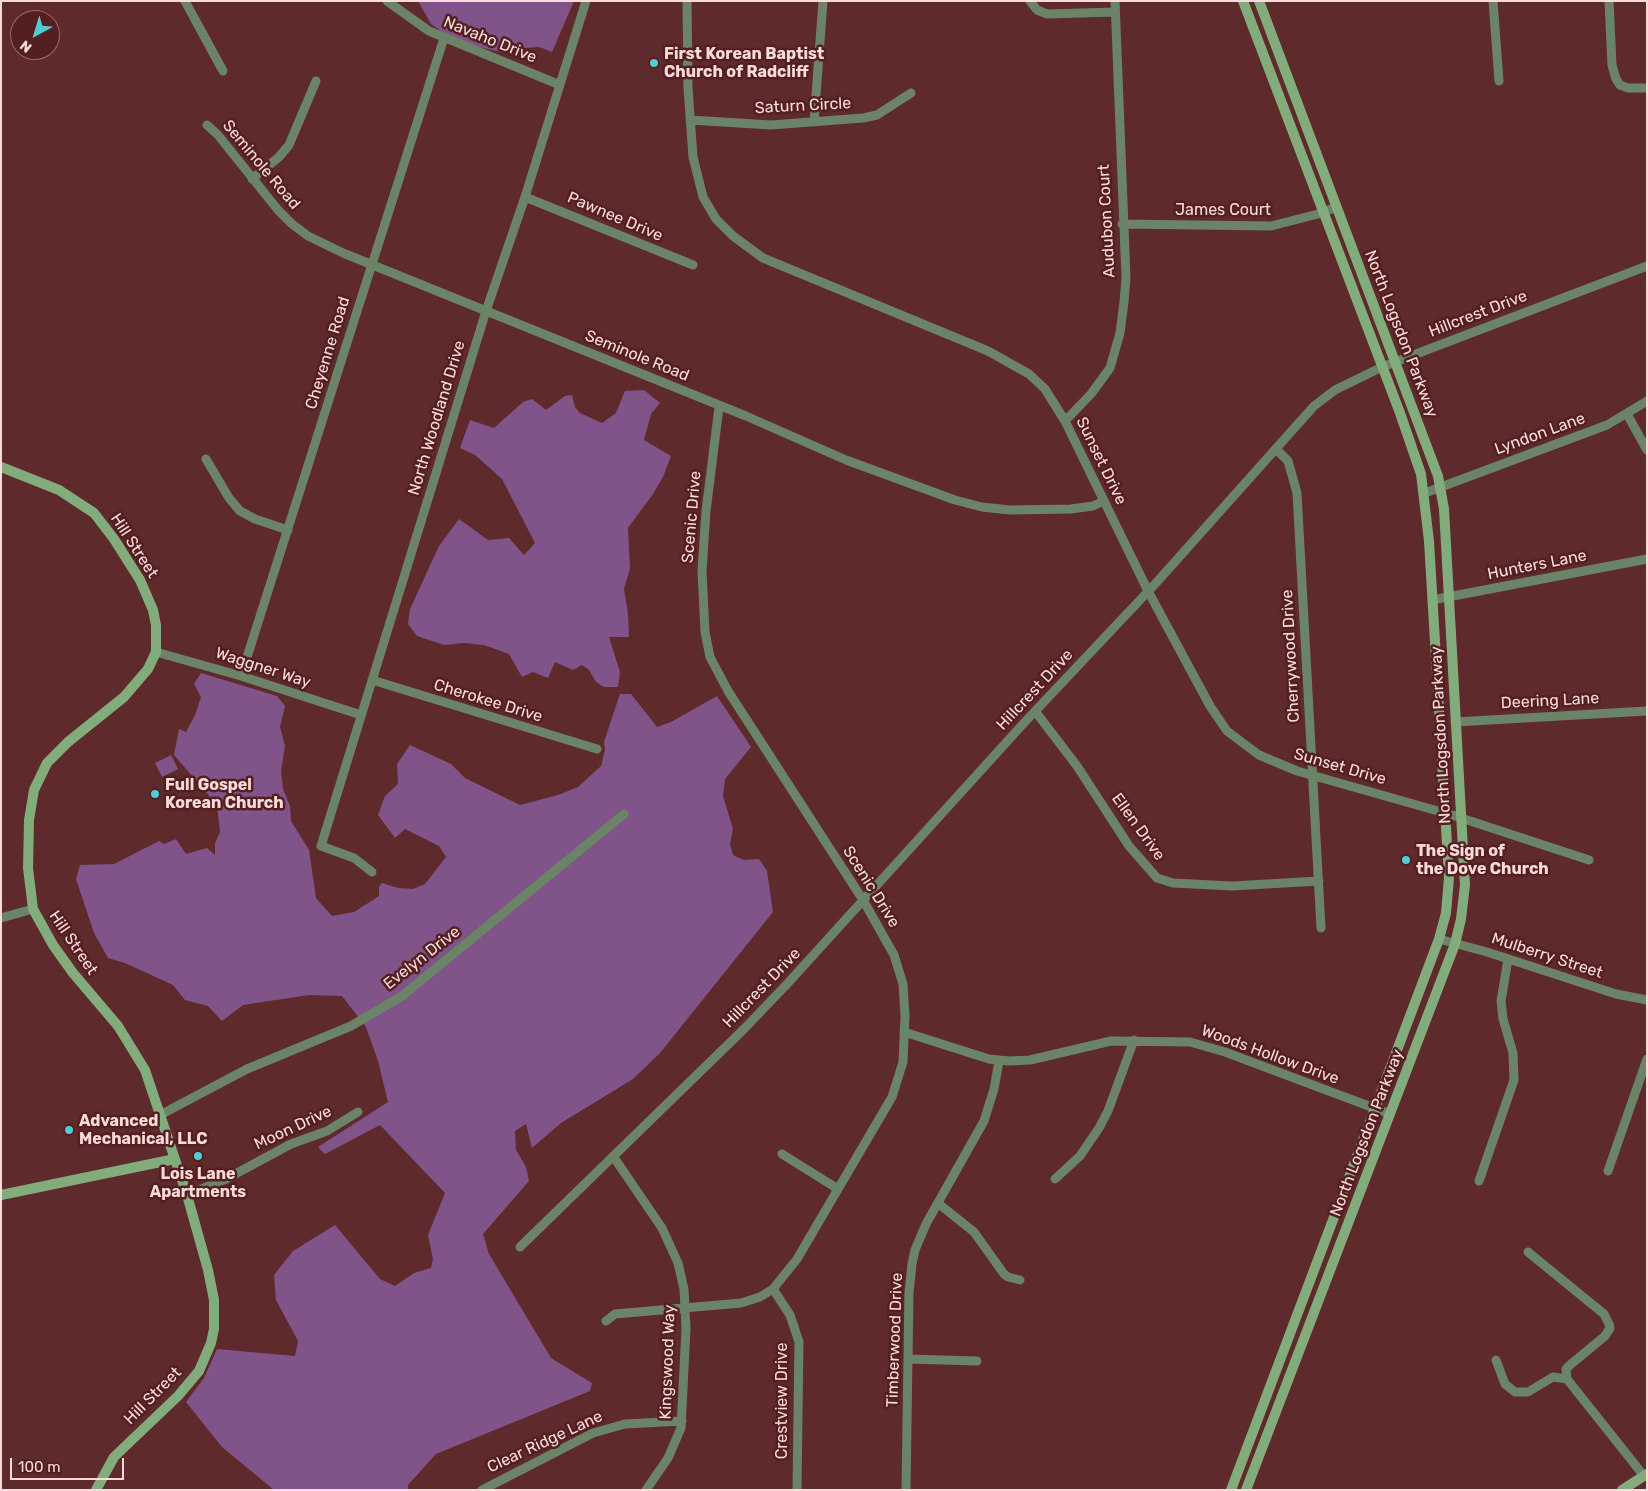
<!DOCTYPE html>
<html>
<head>
<meta charset="utf-8">
<style>
	body { margin:0 }
	#map { position:relative; width:1648px; height:1491px; overflow:hidden; background:#5f2a2b; font-family:Rubik,sans-serif }
	canvas { display:block }
	.frame { position:absolute; inset:0; border:2px solid #fedbd9; pointer-events:none }
	.north { position:absolute; left:10px; top:10px; width:50px; height:50px; box-sizing:border-box; background:#531f21; border:1px solid #976a6b; border-radius:50%; rotate:219deg; font-size:14px; font-weight:700; line-height:20px; text-align:center; color:#fedbd9 }
	.north::after { content:''; display:block; margin:auto; width:18px; height:22px; background:#51ccd4; clip-path:polygon(50% 0,100% 100%,50% 72%,0 100%) }
	.scale { position:absolute; left:10px; top:1458px; width:114px; height:22px; box-sizing:border-box; border:2px solid #fedbd9; border-top:0; padding-left:6px; font-size:15px; line-height:18px; white-space:nowrap; color:#fedbd9; -webkit-text-stroke:4px #531f21; paint-order:stroke }
</style>
</head>
<body>
<div id="map">
<canvas width="1648" height="1491"></canvas>
<div class="frame"></div>
<div class="north">N</div>
<div class="scale">100 m</div>
</div>
<script>
const c = document.querySelector('canvas').getContext('2d');
c.lineJoin = 'round';
function fill(path, color) {
  c.fillStyle = color;
  c.fill(path, 'evenodd');
}
function toPath(rows) {
  const path = new Path2D();
  for (const r of rows) {
    path.moveTo(r[0], r[1]);
    for (let i = 2; i < r.length; i += 2) path.lineTo(r[i], r[i + 1]);
  }
  return path;
}
function trace(path, color, width, dash) {
  c.strokeStyle = color;
  c.lineWidth = width;
  c.lineCap = dash ? 'butt' : 'round';
  c.setLineDash(dash || []);
  c.stroke(path);
}
function write(font, color, halo, rows, align = 'center') {
  c.font = font + ' Rubik,sans-serif';
  c.lineWidth = 5;
  c.setLineDash([]);
  c.textBaseline = 'middle';
  c.strokeStyle = halo;
  c.fillStyle = color;
  for (const [text, x, y, turn = 0] of rows) {
    c.save();
    c.translate(x, y);
    c.rotate((+turn || 0) * Math.PI / 180);
    c.textAlign = isNaN(turn) ? turn : align;
    if (halo) c.strokeText(text, 0, 0);
    c.fillText(text, 0, 0);
    c.restore();
  }
}
const green = toPath([
	[418,1,574,1,552,52,539,47,524,48,514,55,479,47,448,36,431,24],
	[644,390,660,403,651,414,644,440,671,456,663,477,653,494,628,528,630,569,624,589,628,614,629,637,609,637,620,672,618,687,604,687,596,682,589,670,582,665,573,670,555,662,548,678,533,672,522,677,509,654,484,645,464,643,444,645,417,636,408,624,410,609,439,546,459,519,488,540,509,538,524,555,535,543,502,479,475,455,460,448,470,420,494,428,523,402,532,399,546,410,565,396,572,395,575,407,580,413,602,423,616,413,625,391],
	[201,673,277,696,285,706,280,727,285,746,281,771,283,789,290,806,291,821,309,850,316,898,332,916,354,912,379,896,379,887,382,883,398,888,413,889,425,884,446,857,439,846,405,829,395,838,378,815,385,796,398,784,397,764,410,745,451,764,465,778,520,805,558,795,578,787,601,766,605,750,604,742,620,694,631,694,657,727,671,722,717,696,751,747,725,779,723,796,733,829,730,844,733,855,744,860,759,859,767,871,773,912,660,1053,633,1079,561,1123,532,1148,526,1124,515,1131,516,1150,526,1167,529,1181,483,1234,489,1254,551,1358,592,1383,590,1391,436,1454,408,1485,408,1490,274,1490,222,1447,186,1402,204,1378,217,1349,295,1356,298,1341,276,1300,274,1275,293,1251,335,1225,380,1279,395,1286,414,1273,431,1268,433,1259,428,1235,445,1193,380,1125,325,1154,318,1147,388,1102,378,1061,366,1027,342,996,309,995,243,1005,222,1021,208,1006,185,1000,173,985,125,963,108,958,94,933,76,879,80,865,114,864,159,841,164,844,176,839,186,854,207,848,215,855,215,843,220,832,217,805,174,755,179,729,186,732,195,715,201,697,194,684],
	[171,755,178,769,162,777,155,763]
]);
const street = toPath([
	[185,1,223,71],
	[387,1,429,31,560,85],
	[687,1,688,88,693,157,703,197,716,219,733,236,763,258,988,351,1029,374,1045,389,1065,421,1148,591,1210,706,1227,731,1259,755,1297,771,1452,815,1589,860],
	[1030,1,1037,10,1047,14,1115,12],
	[1493,1,1499,81],
	[1609,1,1612,65,1616,79,1620,85,1628,88,1647,88],
	[690,120,771,125,863,118,877,115,911,93],
	[814,122,823,1],
	[207,125,218,135,278,210,292,224,308,236,343,253,746,416,846,460,955,500,982,507,1010,510,1071,509,1093,506,1104,501],
	[252,179,279,157,289,145,316,81],
	[525,197,693,265],
	[1122,224,1271,226,1322,213,1336,207],
	[1627,414,1647,450],
	[1065,421,1091,394,1110,368,1120,333,1124,302,1126,278,1115,1],
	[1276,449,1288,461,1297,493,1321,928],
	[206,459,229,498,240,511,255,519,288,530],
	[1425,493,1607,425,1647,401],
	[1432,600,1647,559],
	[156,652,241,676,361,715],
	[241,676,444,38],
	[372,680,597,749],
	[1035,711,1077,766,1129,846,1157,878,1173,883,1232,886,1319,881],
	[1455,722,1647,711],
	[372,872,354,858,321,846,486,311,525,197,586,1],
	[1,918,33,909],
	[1439,939,1487,952,1616,994,1647,1000],
	[904,1032,989,1059,1009,1061,1030,1060,1111,1041,1190,1042,1225,1052,1390,1114],
	[160,1115,247,1069,351,1026,402,996,624,814],
	[782,1154,838,1189],
	[613,1156,662,1228,678,1263,684,1289,686,1329,681,1428,668,1458,646,1490],
	[1608,1171,1647,1059],
	[1055,1179,1080,1156,1099,1128,1108,1111,1134,1040],
	[1479,1181,1514,1080,1513,1053,1503,1019,1501,1001,1508,959],
	[187,1195,226,1179,291,1144,327,1131,358,1112],
	[939,1204,974,1232,1004,1274,1008,1277,1020,1280],
	[520,1247,744,1029,788,983,1023,724,1156,583,1314,406,1335,390,1382,367,1647,266],
	[1528,1252,1604,1314,1609,1324,1610,1328,1605,1336,1570,1365,1566,1369,1567,1379],
	[773,1289,790,1315,799,1342,797,1490],
	[606,1321,615,1314,741,1303,760,1297,773,1289,797,1259,892,1097,903,1062,905,1016,903,984,894,955,863,900,728,691,710,657,705,632,702,571,706,511,719,407],
	[909,1359,977,1361],
	[1496,1360,1505,1384,1515,1392,1528,1392,1553,1377,1567,1379,1644,1476],
	[482,1490,593,1433,625,1424,682,1421],
	[906,1490,909,1293,912,1264,915,1250,926,1224,984,1121,994,1089,999,1061]
]);
const secondary = toPath([
	[1,467,59,490,94,513,114,539,140,580,153,610,156,625,156,652,148,669,124,697,68,742,47,763,34,790,29,820,28,868,33,909,53,945,73,973,118,1026,145,1070,187,1195,208,1270,214,1300,214,1329,211,1343,199,1371,178,1396,114,1457,96,1490],
	[1,1195,175,1159],
	[1231,1490,1439,939,1446,913,1449,878,1429,541,1421,474,1400,413,1243,1],
	[1246,1490,1455,944,1461,919,1465,885,1444,509,1438,476,1259,1],
	[1622,1490,1647,1474]
]);
const markers = [
	[654,63,5,"#51ccd4"],
	[155,794,5,"#51ccd4"],
	[1406,860,5,"#51ccd4"],
	[69,1130,5,"#51ccd4"],
	[198,1156,5,"#51ccd4"]
];
const streetNames = [
	["Navaho Drive",490,40,22],
	["Saturn Circle",803,106,-3],
	["Seminole Road",261,165,50],
	["James Court",1223,210],
	["Pawnee Drive",615,217,23],
	["Audubon Court",1107,221,-93],
	["Hillcrest Drive",1478,314,-21],
	["North Logsdon Parkway",1401,334,69],
	["Cheyenne Road",328,353,-73],
	["Seminole Road",637,356,22],
	["North Woodland Drive",437,418,-73],
	["Lyndon Lane",1540,434,-20],
	["Sunset Drive",1101,461,64],
	["Scenic Drive",692,517,-85],
	["Hill Street",134,546,57],
	["Hunters Lane",1537,565,-11],
	["Cherrywood Drive",1291,656,-93],
	["Waggner Way",263,668,18],
	["Hillcrest Drive",1035,690,-47],
	["Cherokee Drive",488,701,17],
	["Deering Lane",1550,701,-3],
	["North Logsdon Parkway",1441,735,-93],
	["Sunset Drive",1340,767,16],
	["Ellen Drive",1138,827,54],
	["Scenic Drive",871,887,58],
	["Hill Street",73,943,56],
	["Mulberry Street",1547,956,18],
	["Evelyn Drive",422,958,-38],
	["Hillcrest Drive",762,988,-46],
	["Woods Hollow Drive",1270,1055,20],
	["Moon Drive",293,1128,-25],
	["North Logsdon Parkway",1367,1133,-69],
	["Timberwood Drive",895,1340,-88],
	["Kingswood Way",668,1362,-88],
	["Hill Street",153,1396,-45],
	["Crestview Drive",782,1401,-90],
	["Clear Ridge Lane",545,1442,-25]
];
const poiNames = [
	["First Korean Baptist",664,54],
	["Church of Radcliff",664,72],
	["Full Gospel",165,785],
	["Korean Church",165,803],
	["The Sign of",1416,851],
	["the Dove Church",1416,869],
	["Advanced",79,1121],
	["Mechanical, LLC",79,1139],
	["Lois Lane",198,1174,"center"],
	["Apartments",198,1192,"center"]
];
fill(green, '#805389');
trace(street, '#6b8467', 9);
trace(secondary, '#83ac7d', 10);
for (const [x, y, r, color] of markers) {
  const dot = new Path2D();
  dot.arc(x, y, r, 0, 2 * Math.PI);
  c.fillStyle = color;
  c.fill(dot);
  trace(dot, '#531f21', 2);
}
write('16px', '#fedbd9', '#531f21', streetNames);
write('bold 16px', '#fedbd9', '#531f21', poiNames, 'left');
</script>
</body>
</html>
